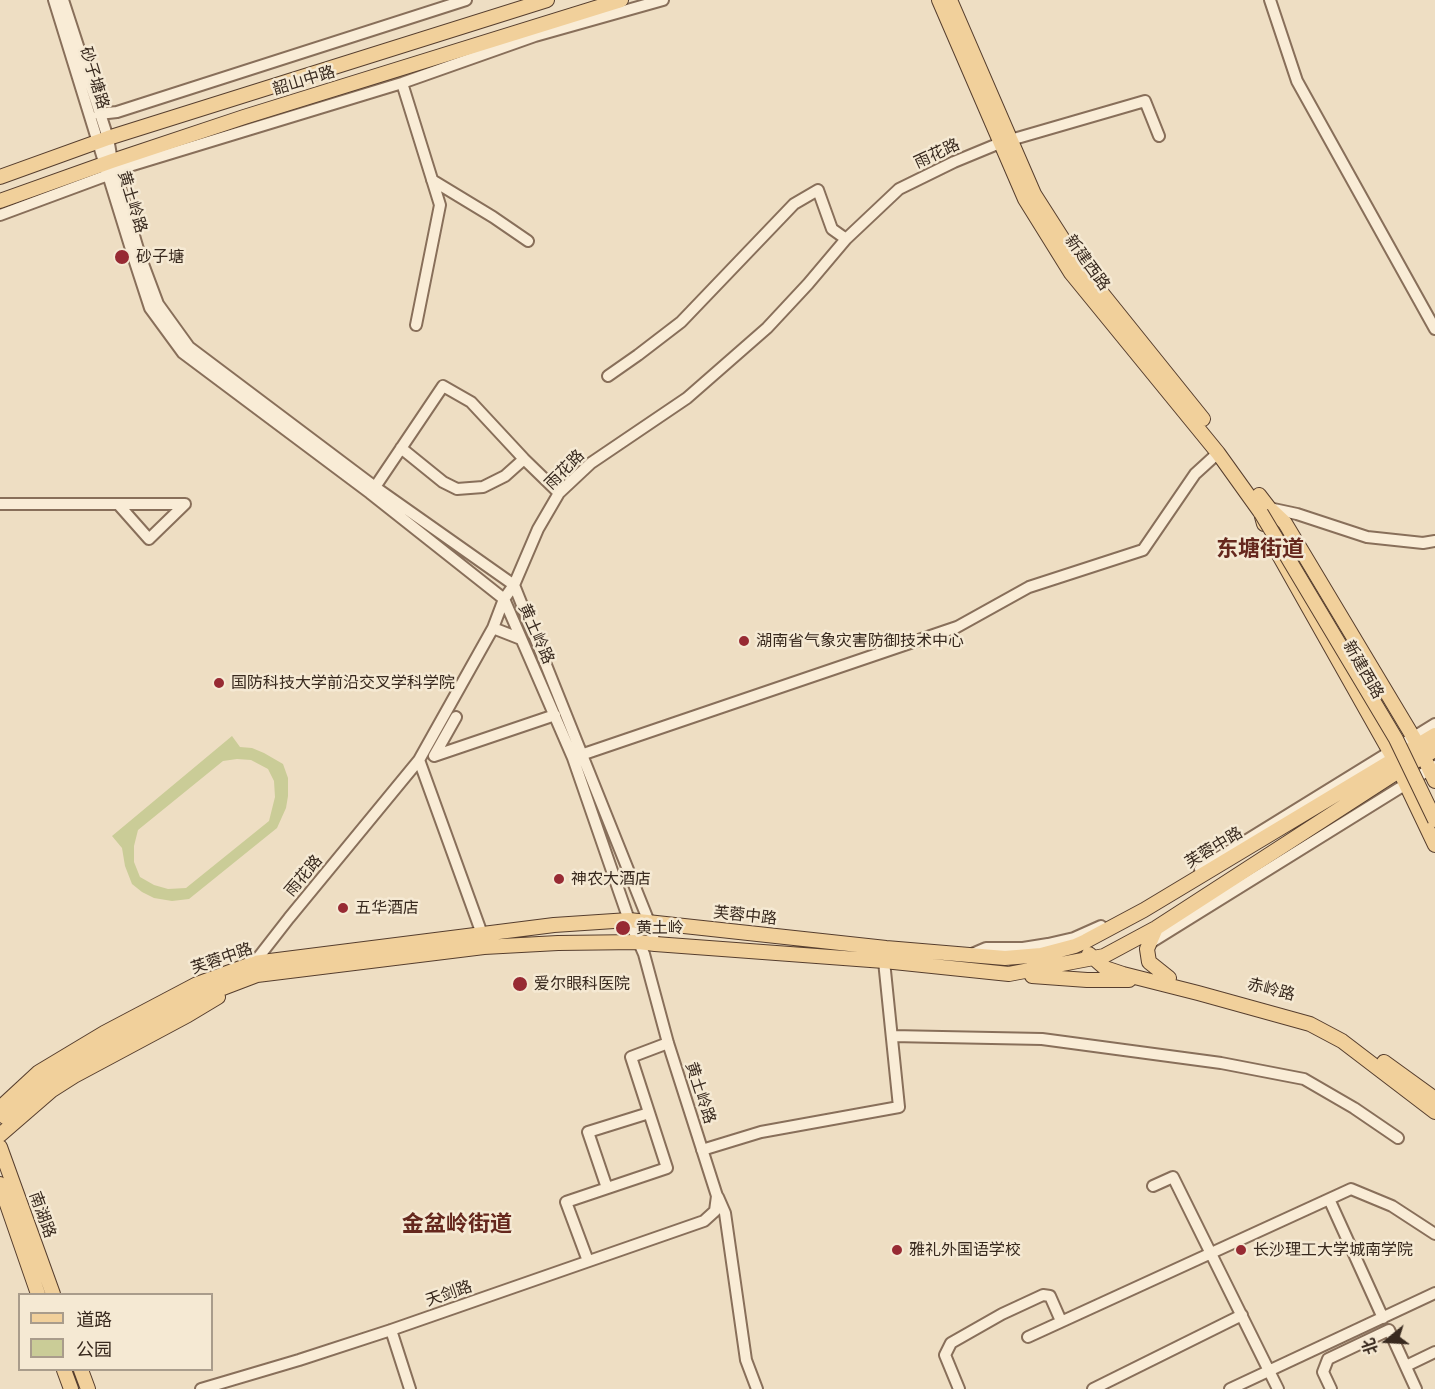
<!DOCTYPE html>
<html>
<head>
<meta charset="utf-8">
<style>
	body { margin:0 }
	#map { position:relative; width:1435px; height:1389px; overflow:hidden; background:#eedec3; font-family:Merriweather,"Noto Sans SC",serif }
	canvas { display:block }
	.legend { position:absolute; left:18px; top:1293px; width:195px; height:78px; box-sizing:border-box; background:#f5e9d3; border:2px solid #a99c8b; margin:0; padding:8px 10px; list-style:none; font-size:18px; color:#38291e }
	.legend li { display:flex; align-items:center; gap:12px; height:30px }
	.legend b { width:30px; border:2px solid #a99c8b }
	.north { position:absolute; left:1357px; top:1311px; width:60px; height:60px; -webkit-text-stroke:4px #f5e9d3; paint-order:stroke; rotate:252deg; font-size:16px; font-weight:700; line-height:24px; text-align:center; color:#38291e }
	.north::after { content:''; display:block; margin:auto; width:21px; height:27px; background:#38291e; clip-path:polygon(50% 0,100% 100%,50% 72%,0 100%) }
</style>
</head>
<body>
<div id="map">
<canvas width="1435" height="1389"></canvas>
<ul class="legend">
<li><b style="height:8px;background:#f1d09b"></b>道路</li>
<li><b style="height:16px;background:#cacc97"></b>公园</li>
</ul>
<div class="north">北</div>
</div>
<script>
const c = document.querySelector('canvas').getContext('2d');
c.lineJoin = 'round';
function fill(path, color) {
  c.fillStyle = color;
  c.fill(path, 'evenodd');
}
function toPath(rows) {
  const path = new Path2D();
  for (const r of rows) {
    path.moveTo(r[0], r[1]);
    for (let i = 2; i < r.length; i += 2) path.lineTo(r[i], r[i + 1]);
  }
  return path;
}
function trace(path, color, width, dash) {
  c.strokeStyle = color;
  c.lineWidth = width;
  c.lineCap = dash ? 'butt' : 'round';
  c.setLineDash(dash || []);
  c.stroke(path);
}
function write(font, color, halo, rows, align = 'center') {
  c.font = font + ' Merriweather,"Noto Sans SC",serif';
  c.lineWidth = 5;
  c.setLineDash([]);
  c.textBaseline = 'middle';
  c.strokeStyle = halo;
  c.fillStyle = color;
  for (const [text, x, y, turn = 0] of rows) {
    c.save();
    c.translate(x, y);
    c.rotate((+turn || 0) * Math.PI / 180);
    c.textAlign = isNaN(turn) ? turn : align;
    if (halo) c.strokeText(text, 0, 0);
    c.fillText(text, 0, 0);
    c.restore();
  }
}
const green = toPath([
	[232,736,240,747,252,748,264,753,283,764,288,778,288,796,286,808,277,828,189,899,172,901,154,898,142,892,132,884,125,866,122,848,112,836],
	[237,759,251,760,268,769,274,781,275,797,269,821,186,888,168,889,154,885,140,877,134,862,134,846,138,830,223,761]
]);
const minor = toPath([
	[54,0,135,262,150,308,183,353,370,493,504,599,573,758,629,920,644,954,668,1043,717,1196,715,1211,704,1221,391,1330,299,1360,201,1389],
	[63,0,108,138,112,161,140,256,158,304,189,347,375,487,514,585,649,922,655,944],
	[1270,0,1297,81,1435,329],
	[402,83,440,205,416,325],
	[99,114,117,112,466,0],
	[432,180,493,217,528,241],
	[0,215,116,172,126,167,402,83,535,36,663,0],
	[608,376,638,355,681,322,794,204,818,190,832,229,846,239],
	[401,448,443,482,457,489,483,487,505,476,524,459],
	[375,487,443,386,471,402,524,459,559,493],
	[0,504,185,504],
	[118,504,149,539,185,504],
	[1269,508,1297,514,1367,537,1423,543,1435,541],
	[493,628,521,639],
	[456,717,434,756,555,715],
	[575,757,957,627,1029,587,1143,550,1195,474,1218,453],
	[419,760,482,934],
	[1200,869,1435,724],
	[1150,943,1435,766],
	[972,954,986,948,1023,948,1048,944,1074,938,1101,926],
	[254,963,289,918,419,760,493,628,504,599,514,585,538,529,559,493,591,463,687,398,767,328,808,284,846,239,899,189,954,162,1000,143,1145,101,1159,136],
	[892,1036,1042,1039,1221,1063,1304,1079,1354,1108,1398,1138],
	[702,1150,761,1132,899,1107,884,961],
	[1153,1186,1173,1177,1278,1389],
	[607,1188,588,1132,649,1113],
	[718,1197,725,1213,746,1360,757,1389],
	[1329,1199,1383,1318],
	[588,1261,566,1202,667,1168,631,1057,668,1043],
	[391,1330,410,1389],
	[1028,1337,1351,1189,1392,1206,1435,1234],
	[1406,1366,1435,1352],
	[959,1389,945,1355,951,1343,1002,1314,1043,1295,1050,1296,1061,1321],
	[1093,1389,1242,1315],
	[1230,1389,1435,1293],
	[1331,1389,1323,1372,1328,1359,1389,1330,1416,1389]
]);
const major = toPath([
	[939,0,1025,199,1071,273,1218,453,1261,513,1264,524],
	[950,0,1034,194,1080,266,1203,419],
	[0,177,108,138,547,0],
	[0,201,112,161,244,117,621,0],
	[1259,495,1269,508,1285,523,1418,745,1435,781],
	[1279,555,1394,759,1435,845],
	[1156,928,1147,949,1149,962,1169,978],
	[1089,954,1105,968,1123,974,1198,993,1310,1024,1342,1041,1435,1112],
	[1032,976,1087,980,1129,980],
	[1384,1062,1435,1099],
	[0,1108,39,1072,104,1033,197,984,254,963,554,925,629,920,886,948,1005,958,1041,955,1075,946,1086,941,1144,910,1435,735],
	[5,1117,25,1099,71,1066,194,999,257,975,484,947,558,943,639,942,655,944,884,961,1009,974,1104,956,1156,928,1400,770,1435,750],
	[0,1135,52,1090,74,1076,188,1015,218,997],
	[0,1147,53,1294],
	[0,1184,38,1294],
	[64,1370,71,1389],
	[81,1370,88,1389]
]);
const majorBridge = toPath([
	[1261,513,1396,739,1435,820]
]);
const markers = [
	[122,257,8,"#972a33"],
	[744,641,6,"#972a33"],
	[219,683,6,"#972a33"],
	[559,879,6,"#972a33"],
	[343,908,6,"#972a33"],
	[623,928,8,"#972a33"],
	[520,984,8,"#972a33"],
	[897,1250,6,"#972a33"],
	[1241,1250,6,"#972a33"]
];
const streetNames = [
	["砂子塘路",94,78,73],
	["韶山中路",304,81,-17],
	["雨花路",937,154,-25],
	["黄土岭路",132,202,73],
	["新建西路",1087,263,54],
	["雨花路",565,470,-45],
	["黄土岭路",536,634,66],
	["新建西路",1363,670,60],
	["芙蓉中路",1214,848,-31],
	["雨花路",304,876,-50],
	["芙蓉中路",745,916,6],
	["芙蓉中路",222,959,-19],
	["赤岭路",1271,990,14],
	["黄土岭路",700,1093,72],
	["南湖路",42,1215,70],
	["天剑路",449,1294,-19]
];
const poiNames = [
	["砂子塘",136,257],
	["湖南省气象灾害防御技术中心",756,641],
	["国防科技大学前沿交叉学科学院",231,683],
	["神农大酒店",571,879],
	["五华酒店",355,908],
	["黄土岭",636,928],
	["爱尔眼科医院",534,984],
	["雅礼外国语学校",909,1250],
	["长沙理工大学城南学院",1253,1250]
];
const districtNames = [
	["东塘街道",1260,550],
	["金盆岭街道",457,1225]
];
fill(green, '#cacc97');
trace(minor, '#886f5a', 14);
trace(major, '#563e2e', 16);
trace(minor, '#f9ecd6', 10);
trace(major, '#f1d09b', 14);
trace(majorBridge, '#563e2e', 16, []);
trace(majorBridge, '#f1d09b', 14);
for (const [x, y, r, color] of markers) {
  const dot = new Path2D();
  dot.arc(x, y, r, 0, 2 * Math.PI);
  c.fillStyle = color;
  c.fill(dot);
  trace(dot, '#f5e9d3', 2);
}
write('16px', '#38291e', '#f5e9d3', streetNames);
write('16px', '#38291e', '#f5e9d3', poiNames, 'left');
write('bold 22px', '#65271d', '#f5e9d3', districtNames);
</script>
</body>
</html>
